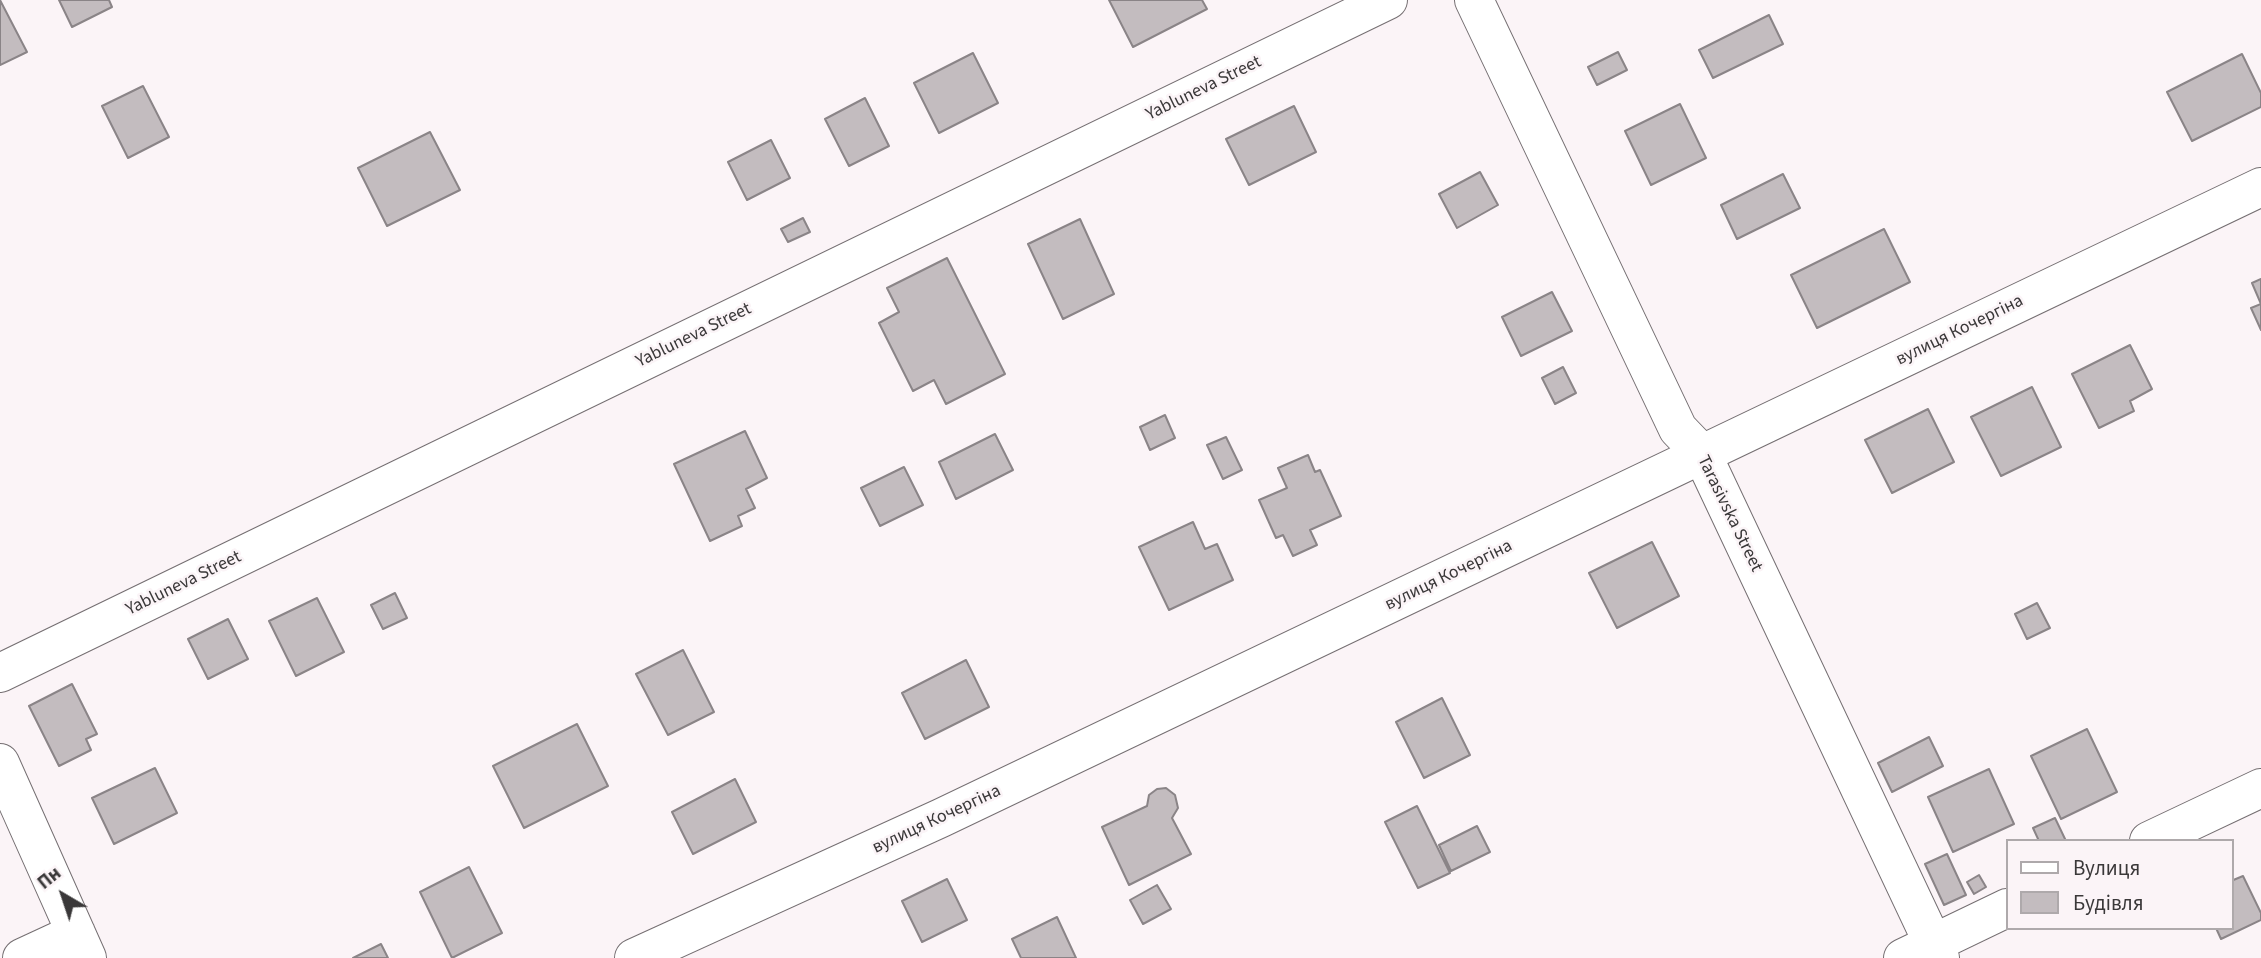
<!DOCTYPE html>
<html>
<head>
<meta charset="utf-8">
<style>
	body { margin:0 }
	#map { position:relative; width:2261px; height:958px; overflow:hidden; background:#fbf4f7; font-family:"Source Sans 3",sans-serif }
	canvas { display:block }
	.legend { position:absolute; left:2006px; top:839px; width:228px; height:91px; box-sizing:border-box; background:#fbf4f7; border:2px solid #aea9ab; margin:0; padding:9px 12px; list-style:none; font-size:21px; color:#3a3839 }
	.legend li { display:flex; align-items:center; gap:14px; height:35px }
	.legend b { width:35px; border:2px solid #aea9ab }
	.north { position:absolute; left:28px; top:860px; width:70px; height:70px; -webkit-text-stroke:5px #fbf4f7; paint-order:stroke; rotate:321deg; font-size:19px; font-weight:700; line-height:28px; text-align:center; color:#3a3839 }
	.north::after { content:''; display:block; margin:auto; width:24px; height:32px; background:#3a3839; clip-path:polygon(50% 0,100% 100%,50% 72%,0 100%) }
</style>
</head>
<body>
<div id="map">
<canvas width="2261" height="958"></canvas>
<ul class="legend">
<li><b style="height:9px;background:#fff"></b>Вулиця</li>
<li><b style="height:19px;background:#c3bcbf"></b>Будівля</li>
</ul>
<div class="north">Пн</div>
</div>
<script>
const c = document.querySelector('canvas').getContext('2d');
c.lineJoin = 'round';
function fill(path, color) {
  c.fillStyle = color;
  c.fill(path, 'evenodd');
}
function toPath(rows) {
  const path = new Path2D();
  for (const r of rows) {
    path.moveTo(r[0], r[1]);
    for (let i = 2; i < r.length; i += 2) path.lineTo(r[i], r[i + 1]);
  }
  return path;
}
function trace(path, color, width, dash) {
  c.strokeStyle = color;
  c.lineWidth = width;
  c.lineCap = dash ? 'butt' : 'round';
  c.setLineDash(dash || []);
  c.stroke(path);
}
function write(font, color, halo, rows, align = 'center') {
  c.font = font + ' "Source Sans 3",sans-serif';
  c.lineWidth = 5;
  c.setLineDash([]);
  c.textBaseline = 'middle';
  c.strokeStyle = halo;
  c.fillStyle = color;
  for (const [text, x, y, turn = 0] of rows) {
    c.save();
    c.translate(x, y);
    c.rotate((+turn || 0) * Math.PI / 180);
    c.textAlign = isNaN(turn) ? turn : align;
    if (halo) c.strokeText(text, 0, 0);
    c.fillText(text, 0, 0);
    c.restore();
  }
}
const building = toPath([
	[0,0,27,52,0,65,0,0],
	[59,0,109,0,112,7,72,27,59,0],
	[1109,0,1202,0,1207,9,1133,47,1109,0],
	[1769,15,1783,44,1713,78,1699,50,1769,15],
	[1618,52,1627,70,1597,85,1588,67,1618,52],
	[973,53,998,103,939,133,914,83,973,53],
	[2242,54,2261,93,2261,107,2192,141,2167,92,2242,54],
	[143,86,169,137,128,158,102,106,143,86],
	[865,98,889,146,849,166,825,119,865,98],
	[1680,104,1706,158,1651,185,1625,131,1680,104],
	[1294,106,1316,152,1249,185,1226,139,1294,106],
	[430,132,460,190,387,226,358,168,430,132],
	[771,140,790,178,747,200,728,162,771,140],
	[1480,172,1498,205,1457,228,1439,194,1480,172],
	[1783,174,1800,208,1737,239,1721,205,1783,174],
	[803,218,810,232,788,242,781,229,803,218],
	[1080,219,1114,294,1063,319,1028,244,1080,219],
	[1884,229,1910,282,1817,328,1791,275,1884,229],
	[947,258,1005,374,946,404,934,380,913,391,879,323,899,312,887,288,947,258],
	[2261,279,2261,330,2251,308,2261,304,2252,283,2261,279],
	[1552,292,1572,331,1521,356,1502,317,1552,292],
	[2130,345,2152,389,2130,401,2134,411,2099,428,2072,374,2130,345],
	[1563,367,1576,393,1555,404,1542,378,1563,367],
	[2032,387,2061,447,2001,476,1971,417,2032,387],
	[1928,409,1954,462,1892,493,1865,440,1928,409],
	[1165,415,1175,438,1150,450,1140,427,1165,415],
	[745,431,767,478,746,489,755,508,738,516,742,526,710,541,674,464,745,431],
	[995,434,1013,470,956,499,939,462,995,434],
	[1226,437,1242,470,1223,479,1207,445,1226,437],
	[1308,455,1315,472,1320,470,1341,516,1310,530,1317,545,1293,556,1283,535,1276,538,1259,500,1287,488,1278,468,1308,455],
	[904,467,923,505,880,526,861,488,904,467],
	[1193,522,1205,549,1217,544,1233,580,1169,610,1139,547,1193,522],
	[1652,542,1679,596,1617,628,1589,573,1652,542],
	[395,593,407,618,383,629,371,605,395,593],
	[317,598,344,652,296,676,269,621,317,598],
	[2037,603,2050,628,2027,639,2015,614,2037,603],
	[228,619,248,659,208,679,188,639,228,619],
	[683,650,714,712,668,735,636,674,683,650],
	[966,660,989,707,925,739,902,693,966,660],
	[72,684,97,734,86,739,91,750,59,766,29,706,72,684],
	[1442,698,1470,755,1424,778,1396,722,1442,698],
	[577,724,608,786,524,828,493,766,577,724],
	[2087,729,2117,792,2061,819,2031,756,2087,729],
	[1929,737,1943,766,1892,792,1878,763,1929,737],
	[155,768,177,813,114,844,92,798,155,768],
	[1989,769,2014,824,1953,852,1928,797,1989,769],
	[735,779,756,822,693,854,672,812,735,779],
	[1166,788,1175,795,1178,808,1172,818,1191,854,1129,885,1102,827,1147,806,1149,795,1157,789,1166,788],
	[1417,806,1450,873,1418,888,1385,822,1417,806],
	[2055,818,2066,841,2039,841,2033,828,2055,818],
	[1477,826,1490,852,1451,871,1439,845,1477,826],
	[1947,854,1966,895,1944,905,1925,864,1947,854],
	[469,867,502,933,452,958,420,892,469,867],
	[1979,875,1986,887,1974,894,1967,882,1979,875],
	[2243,876,2261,913,2261,920,2221,939,2216,928,2231,928,2231,881,2243,876],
	[947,879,967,920,922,942,902,901,947,879],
	[1157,885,1171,909,1143,924,1130,900,1157,885],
	[1057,917,1076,958,1021,958,1012,939,1057,917],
	[381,944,388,958,353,958,381,944]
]);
const minor = toPath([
	[1474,0,1678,429,1702,454,1940,958],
	[0,673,1388,0],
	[0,763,87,958],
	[2149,841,2261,788],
	[22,958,76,933],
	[634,958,941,818,2261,187],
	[1903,958,2007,908]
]);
const streetNames = [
	["Yabluneva Street",1204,89,-26],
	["вулиця Кочергіна",1960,331,-26],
	["Yabluneva Street",694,336,-26],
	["Tarasivska Street",1729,514,64],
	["вулиця Кочергіна",1449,576,-26],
	["Yabluneva Street",184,584,-26],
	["вулиця Кочергіна",937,820,-25]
];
fill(building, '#c3bcbf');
trace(building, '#8a8487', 2);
trace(minor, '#756f72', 40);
trace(minor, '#fff', 38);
write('18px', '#3a3839', '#fbf4f7', streetNames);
</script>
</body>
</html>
